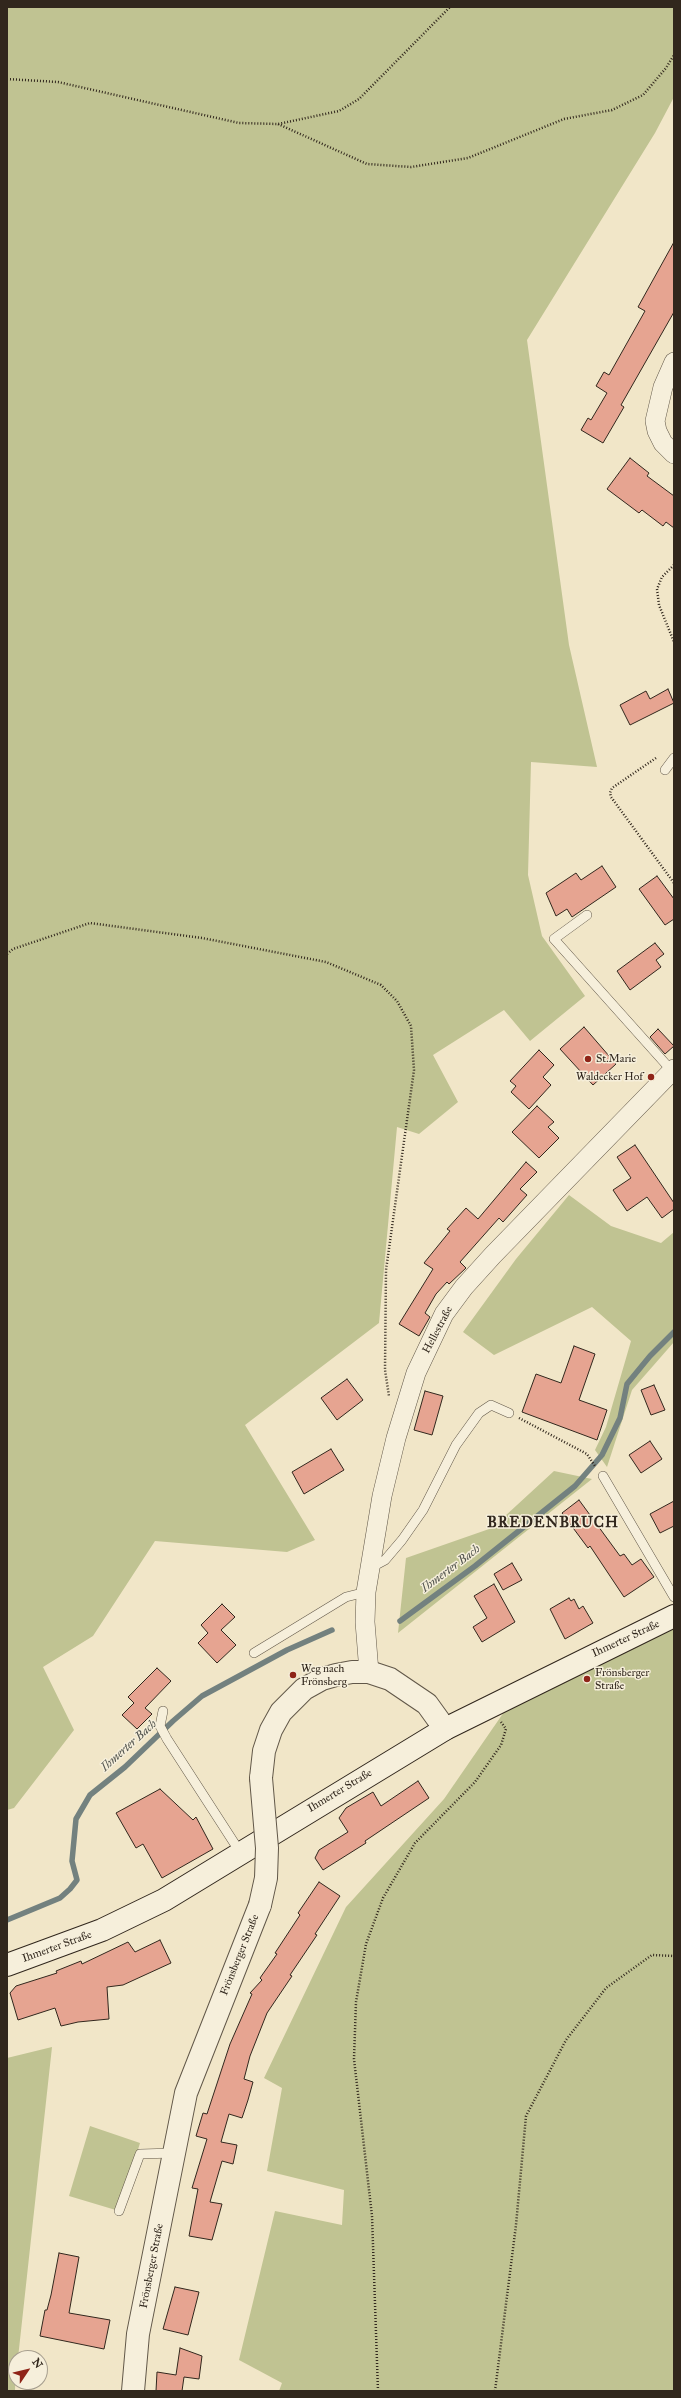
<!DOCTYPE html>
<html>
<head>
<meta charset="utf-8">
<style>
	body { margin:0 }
	#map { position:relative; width:681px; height:2398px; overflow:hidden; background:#f1e6c8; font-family:"IM FELL Great Primer",serif }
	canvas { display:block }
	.frame { position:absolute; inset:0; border:8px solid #31271d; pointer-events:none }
	.north { position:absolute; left:8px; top:2350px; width:40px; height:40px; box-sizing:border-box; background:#f6efdb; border:1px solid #a79f8f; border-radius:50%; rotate:55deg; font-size:11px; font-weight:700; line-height:16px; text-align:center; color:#31271d }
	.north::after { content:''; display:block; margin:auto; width:14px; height:18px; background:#8f2418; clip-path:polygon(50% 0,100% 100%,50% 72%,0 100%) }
</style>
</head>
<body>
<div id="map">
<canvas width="681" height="2398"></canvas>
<div class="frame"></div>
<div class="north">N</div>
</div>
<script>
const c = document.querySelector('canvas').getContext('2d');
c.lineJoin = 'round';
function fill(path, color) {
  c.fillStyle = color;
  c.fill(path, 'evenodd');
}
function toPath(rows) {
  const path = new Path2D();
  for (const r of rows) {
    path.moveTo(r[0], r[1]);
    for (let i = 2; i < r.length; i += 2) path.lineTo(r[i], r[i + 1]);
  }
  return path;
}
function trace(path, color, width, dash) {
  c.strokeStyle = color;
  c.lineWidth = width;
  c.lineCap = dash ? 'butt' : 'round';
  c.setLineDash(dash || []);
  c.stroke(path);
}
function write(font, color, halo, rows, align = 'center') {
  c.font = font + ' "IM FELL Great Primer",serif';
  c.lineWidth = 3;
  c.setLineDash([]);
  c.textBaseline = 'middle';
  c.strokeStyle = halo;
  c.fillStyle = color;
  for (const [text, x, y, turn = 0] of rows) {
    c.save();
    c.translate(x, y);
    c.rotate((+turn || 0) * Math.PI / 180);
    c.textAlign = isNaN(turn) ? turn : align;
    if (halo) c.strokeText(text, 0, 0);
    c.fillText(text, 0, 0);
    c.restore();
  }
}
const green = toPath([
	[7,7,674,7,674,97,655,133,527,340,569,645,597,767,531,762,528,875,542,936,585,996,530,1041,504,1010,433,1055,458,1102,419,1134,397,1127,379,1323,245,1425,315,1540,287,1552,155,1541,93,1636,43,1667,74,1730,14,1808,7,1810],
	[569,1195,611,1226,661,1243,674,1232,674,1342,632,1390,607,1467,595,1450,606,1427,631,1341,592,1307,494,1355,463,1332,516,1259],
	[554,1471,592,1479,398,1633,406,1558,492,1528],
	[674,1624,674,2391,279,2391,282,2383,239,2360,275,2211,342,2225,344,2190,267,2171,282,2088,264,2078,346,1907,444,1799,504,1712],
	[52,2047,18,2358,16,2358,15,2391,7,2391,7,2058],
	[90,2126,140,2143,119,2211,69,2196]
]);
const stream = toPath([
	[400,1621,475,1566,575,1486,602,1455,620,1418,627,1384,650,1356,674,1332],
	[7,1920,60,1898,70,1889,77,1880,72,1861,76,1819,90,1795,125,1767,173,1721,202,1696,287,1650,332,1630]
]);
const building = toPath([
	[674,242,674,312,621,405,624,407,603,443,581,430,588,418,591,420,607,393,596,386,604,372,609,375,645,311,638,307,674,242],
	[630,458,649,473,647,476,674,496,674,528,666,522,663,526,642,510,639,513,607,489,630,458],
	[668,689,674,703,630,725,620,705,646,691,650,699,668,689],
	[602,866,616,887,572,917,567,909,556,916,546,893,576,873,581,880,602,866],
	[657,876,674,899,674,919,665,925,639,889,657,876],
	[655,943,664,954,656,960,661,967,630,990,617,971,655,943],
	[584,1027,616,1064,593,1085,560,1049,584,1027],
	[658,1029,674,1046,665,1054,650,1037,658,1029],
	[539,1050,554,1065,543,1077,551,1085,529,1109,511,1092,516,1086,510,1081,539,1050],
	[537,1106,554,1122,548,1127,559,1138,539,1158,512,1132,537,1106],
	[635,1145,674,1203,674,1209,662,1218,647,1197,627,1211,613,1190,631,1178,617,1157,635,1145],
	[526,1162,537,1172,520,1189,527,1195,503,1222,499,1218,460,1262,466,1268,449,1284,447,1282,436,1294,425,1313,430,1317,419,1336,399,1324,433,1269,424,1263,450,1231,447,1229,466,1208,478,1219,526,1162],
	[574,1346,595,1354,579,1400,607,1410,597,1440,522,1412,536,1374,561,1383,574,1346],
	[347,1379,363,1400,337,1420,321,1398,347,1379],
	[654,1385,665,1410,651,1415,641,1390,654,1385],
	[425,1391,443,1396,432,1435,414,1430,425,1391],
	[650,1441,662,1459,641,1473,629,1455,650,1441],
	[331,1449,344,1470,304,1494,292,1472,331,1449],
	[579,1500,620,1556,624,1554,632,1565,641,1559,654,1577,624,1597,590,1546,588,1548,562,1513,579,1500],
	[674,1501,674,1526,660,1533,650,1514,674,1501],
	[512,1563,522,1580,503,1590,494,1574,512,1563],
	[494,1584,515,1622,482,1642,473,1627,487,1618,474,1596,494,1584],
	[569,1598,571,1601,574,1599,579,1609,583,1606,593,1623,565,1639,550,1609,569,1598],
	[222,1604,235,1617,221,1630,236,1645,217,1663,198,1643,208,1633,201,1625,222,1604],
	[157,1668,171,1681,145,1708,152,1714,137,1729,122,1715,134,1703,128,1697,157,1668],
	[418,1781,429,1798,365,1841,366,1843,323,1870,315,1858,319,1850,348,1832,339,1818,346,1808,373,1792,381,1806,418,1781],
	[160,1789,193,1820,196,1817,213,1849,162,1878,143,1844,136,1848,116,1813,160,1789],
	[319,1882,340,1896,315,1934,317,1935,290,1975,292,1976,267,2013,250,2056,244,2079,253,2082,248,2100,242,2118,229,2114,221,2142,237,2145,233,2164,222,2161,210,2202,222,2204,212,2240,189,2236,198,2189,192,2188,207,2139,196,2136,203,2113,207,2114,230,2044,252,1994,250,1993,262,1980,260,1978,277,1954,275,1953,300,1915,298,1913,319,1882],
	[160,1940,171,1963,123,1985,107,1987,109,2019,78,2022,61,2026,55,2008,18,2020,10,1993,16,1986,57,1973,56,1971,81,1961,82,1964,128,1942,135,1952,160,1940],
	[59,2253,79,2257,69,2313,110,2320,104,2349,40,2336,45,2310,47,2310,51,2295,59,2253],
	[175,2287,199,2292,188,2335,163,2329,175,2287],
	[180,2348,202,2356,199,2379,184,2377,182,2391,156,2391,157,2372,176,2375,180,2348]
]);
const path = toPath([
	[7,79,58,82,239,123,278,124,339,111,359,99,450,7],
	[278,124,367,164,411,167,468,158,564,119,612,110,643,95,666,68,674,55],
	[674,565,662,577,657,589,659,605,674,642],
	[656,758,612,788,610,793,611,797,674,883],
	[7,954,13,949,90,923,202,938,326,962,381,985,397,1001,411,1026,414,1070,386,1270,385,1370,389,1396],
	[519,1418,587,1454,595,1466],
	[378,2391,372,2216,354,2059,356,2002,366,1944,383,1898,415,1843,475,1782,501,1745,506,1729,501,1722],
	[495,2391,516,2225,526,2116,566,2040,606,1988,652,1955,674,1956]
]);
const service = toPath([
	[665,770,674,758],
	[587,915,554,939,672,1071],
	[603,1476,674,1597],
	[370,1568,385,1560,402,1540,423,1510,456,1445,479,1413,491,1405,509,1413],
	[254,1653,346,1597,366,1592],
	[163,1711,160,1726,167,1739,240,1852],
	[119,2211,140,2154,174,2153]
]);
const minor = toPath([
	[674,362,663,387,655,421,657,431,663,443,674,454],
	[369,1672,365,1622,366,1592,382,1496,396,1438,416,1373,444,1314,464,1287,493,1255,674,1069]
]);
const tertiary = toPath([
	[261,1778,264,1751,271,1730,281,1712,304,1689,322,1679,336,1675,352,1672,369,1672,390,1679,427,1704,445,1729],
	[133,2391,138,2334,186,2093,260,1905]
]);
const secondary = toPath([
	[7,1965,102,1930,164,1900,445,1729,674,1616]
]);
const tertiaryBridge = toPath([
	[260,1905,266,1878,267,1848,261,1778]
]);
const markers = [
	[588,1059,4,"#8f2418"],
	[651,1077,4,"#8f2418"],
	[293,1675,4,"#8f2418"],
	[587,1679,4,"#8f2418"]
];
const poiNames = [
	["St.Marie",596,1059],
	["Waldecker Hof",643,1077,"right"],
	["Weg nach",301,1669],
	["Frönsberg",301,1682],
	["Frönsberger",595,1673],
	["Straße",595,1686]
];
const streetNames = [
	["Hellestraße",438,1330,-62],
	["Ihmerter Straße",626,1639,-25],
	["Ihmerter Straße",340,1791,-31],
	["Ihmerter Straße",57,1947,-20],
	["Frönsberger Straße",240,1955,-68],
	["Frönsberger Straße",152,2266,-79]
];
const waterNames = [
	["Ihmerter Bach",451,1569,-37],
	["Ihmerter Bach",129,1746,-42]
];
const districtNames = [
	["BREDENBRUCH",553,1523]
];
fill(green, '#c0c392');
trace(stream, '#73817f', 5.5);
fill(building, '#e6a491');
trace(building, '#31271d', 1);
trace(service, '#615748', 10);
trace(minor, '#615748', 20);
trace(tertiary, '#615748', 24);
trace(secondary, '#31271d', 24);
trace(path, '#31271d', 2.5, [1, 2]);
trace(service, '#f6efdb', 9);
trace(minor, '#f6efdb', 19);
trace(tertiary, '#f6efdb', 22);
trace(secondary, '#f6efdb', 22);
trace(tertiaryBridge, '#615748', 24, []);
trace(tertiaryBridge, '#f6efdb', 22);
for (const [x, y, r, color] of markers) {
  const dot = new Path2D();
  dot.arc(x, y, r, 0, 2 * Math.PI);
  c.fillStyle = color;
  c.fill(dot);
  trace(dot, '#f6efdb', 1.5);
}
write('11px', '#31271d', '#f6efdb', poiNames, 'left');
write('11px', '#31271d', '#f6efdb', streetNames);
write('italic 12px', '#52544e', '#f6efdb', waterNames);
c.letterSpacing = '1px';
write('bold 15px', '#31271d', '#f6efdb', districtNames);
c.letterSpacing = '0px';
</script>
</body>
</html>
